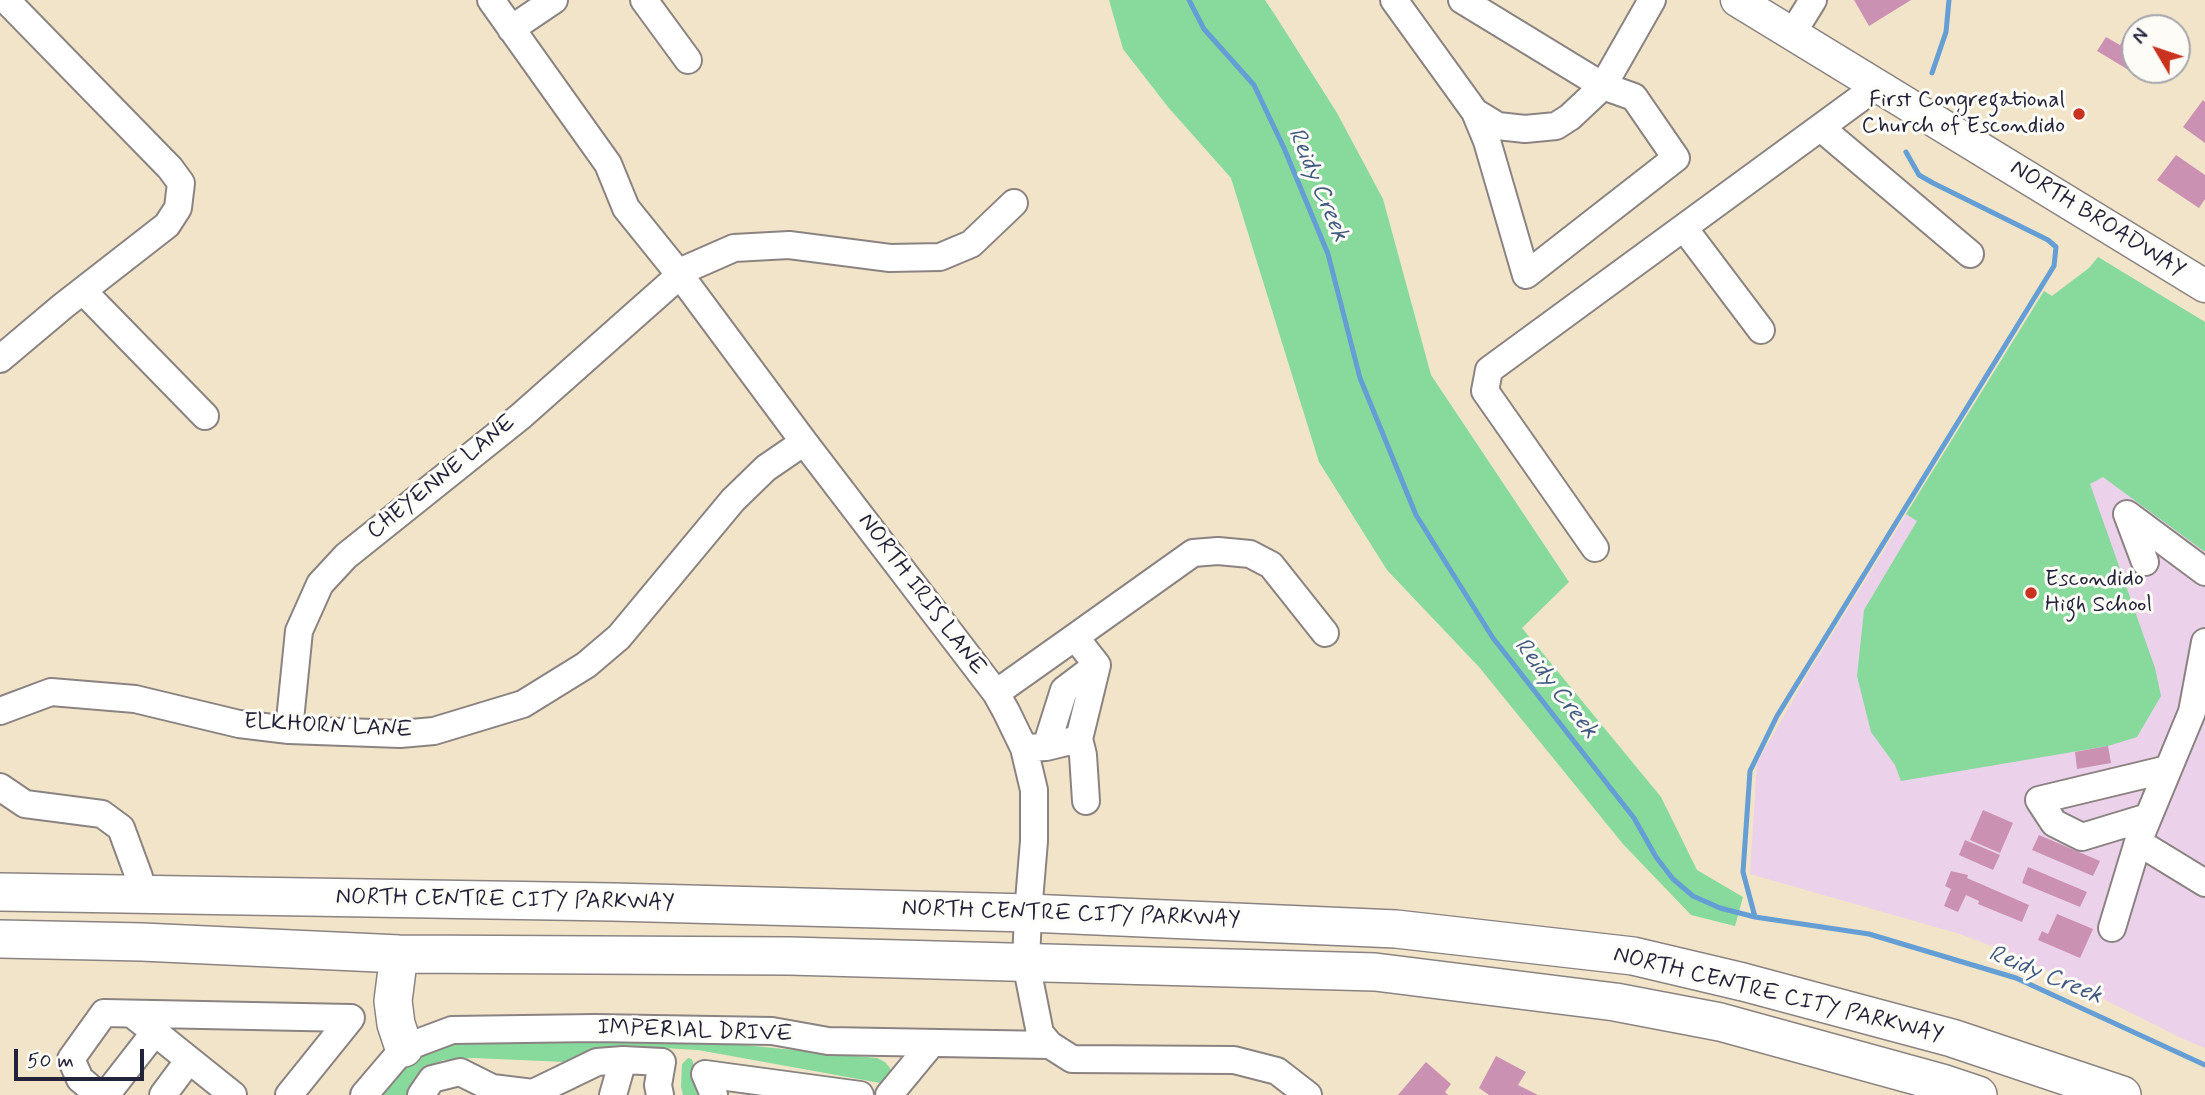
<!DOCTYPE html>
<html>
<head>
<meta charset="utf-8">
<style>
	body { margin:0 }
	#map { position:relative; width:2205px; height:1095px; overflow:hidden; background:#f2e4c8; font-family:Mynerve,sans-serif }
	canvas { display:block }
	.north { position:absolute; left:2121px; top:14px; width:70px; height:70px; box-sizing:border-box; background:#fdfcf7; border:2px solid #a5a5ac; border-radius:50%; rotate:309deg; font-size:19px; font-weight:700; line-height:28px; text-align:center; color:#22223b }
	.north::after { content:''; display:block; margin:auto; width:24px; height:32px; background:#c8321e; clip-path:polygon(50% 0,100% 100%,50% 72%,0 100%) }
	.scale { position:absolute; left:14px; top:1049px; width:130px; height:32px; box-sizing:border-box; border:4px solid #22223b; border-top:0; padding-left:9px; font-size:21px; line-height:24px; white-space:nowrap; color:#22223b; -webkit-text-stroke:5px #fdfcf7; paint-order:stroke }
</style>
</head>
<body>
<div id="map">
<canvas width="2205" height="1095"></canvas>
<div class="north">N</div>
<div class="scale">50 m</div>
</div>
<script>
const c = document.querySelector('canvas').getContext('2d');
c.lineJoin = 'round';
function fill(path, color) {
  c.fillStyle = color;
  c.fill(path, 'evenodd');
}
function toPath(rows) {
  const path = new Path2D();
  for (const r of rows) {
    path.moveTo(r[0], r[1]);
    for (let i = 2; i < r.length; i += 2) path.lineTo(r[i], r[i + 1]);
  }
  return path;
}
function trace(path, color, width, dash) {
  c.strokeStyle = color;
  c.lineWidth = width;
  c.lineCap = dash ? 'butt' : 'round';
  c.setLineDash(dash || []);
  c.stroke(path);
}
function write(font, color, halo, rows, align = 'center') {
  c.font = font + ' Mynerve,sans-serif';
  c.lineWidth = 6;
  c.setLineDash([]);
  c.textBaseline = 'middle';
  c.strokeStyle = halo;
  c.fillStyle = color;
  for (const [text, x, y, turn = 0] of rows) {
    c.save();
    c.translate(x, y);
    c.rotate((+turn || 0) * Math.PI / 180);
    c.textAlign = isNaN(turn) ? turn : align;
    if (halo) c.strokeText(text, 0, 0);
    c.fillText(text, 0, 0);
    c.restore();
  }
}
const built = toPath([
	[2098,257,2205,322,2205,1048,2179,1037,2020,957,1960,934,1750,874,1757,763,1809,672,2044,291,2052,296,2089,268]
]);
const green = toPath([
	[1109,0,1265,0,1275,15,1337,113,1383,199,1431,375,1569,582,1522,628,1661,797,1697,870,1743,897,1735,926,1691,915,1623,844,1479,667,1387,570,1319,462,1231,178,1168,107,1123,49],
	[2098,257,2205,322,2205,552,2103,477,2090,484,2155,668,2161,696,2137,737,2108,746,1901,781,1895,765,1871,732,1857,676,1864,610,1917,521,1906,514,2044,291,2052,296,2089,268],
	[462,1041,677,1042,743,1045,877,1058,885,1062,890,1068,891,1075,886,1084,698,1050,663,1048,603,1048,580,1058,564,1062,474,1058,443,1060,431,1066,417,1078,406,1095,377,1095,403,1063,431,1047],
	[688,1058,692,1059,702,1095,683,1095,681,1087,682,1064]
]);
const stream = toPath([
	[1189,0,1204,29,1254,85,1284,148,1328,254,1360,378,1416,515,1493,638,1634,818,1656,857,1673,879,1693,896,1720,908,1755,917,1869,934,2016,978,2205,1065],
	[1932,73,1946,32,1949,0],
	[1755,917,1743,872,1750,771,1777,716,2054,266,2056,247,2048,240,1933,183,1919,175,1906,152]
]);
const building = toPath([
	[1854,0,1911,0,1869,26],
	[2106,37,2120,45,2124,38,2135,45,2135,70,2147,70,2142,78,2097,51],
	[2203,100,2205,102,2205,143,2183,127],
	[2176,155,2205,175,2205,199,2199,208,2157,180],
	[2108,746,2111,763,2077,769,2075,752],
	[1983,810,2013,823,2000,853,1970,840],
	[2039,835,2100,861,2093,876,2032,850],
	[1965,840,2000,855,1993,870,1959,855],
	[2028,867,2087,892,2080,907,2022,883],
	[1951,871,1968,875,1967,878,2029,905,2022,922,1978,904,1979,901,1966,895,1958,912,1944,906,1951,889,1945,886],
	[2057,914,2093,929,2080,958,2038,940,2042,931,2048,934],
	[1496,1056,1526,1072,1518,1085,1538,1095,1489,1095,1479,1088],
	[1426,1062,1451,1084,1445,1092,1448,1095,1398,1095]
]);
const minor = toPath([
	[491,0,608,164,626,208,680,275,804,442,996,693,1006,711,1024,748,1034,790,1034,841,1028,913,1026,963,1040,1033,1050,1045,1072,1059,1234,1060,1277,1071,1308,1095],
	[644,0,688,60],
	[1394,0,1475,112,1498,126,1525,129,1556,126,1570,117,1603,86,1652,0],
	[1462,0,1603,86,1634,97,1676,158,1526,275,1487,141,1475,112],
	[511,29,554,0],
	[1792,34,1813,0],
	[1821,128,1970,254],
	[1684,228,1761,330],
	[677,273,734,248,789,245,890,258,940,257,971,244,1014,203],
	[83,291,205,416],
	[0,359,63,306,167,225,178,208,181,183,170,168,6,0],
	[1595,548,1485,391,1489,370,1877,86],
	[2145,562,2127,514,2205,572],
	[1075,637,1193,553,1218,551,1250,554,1271,565,1325,633],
	[996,693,1075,637,1097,665,1079,739],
	[0,711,51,692,135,699,239,724,289,730,400,734,434,731,523,704,586,665,619,637,733,500,766,468,804,442],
	[289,730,299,631,320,584,346,556,521,416,680,275],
	[1046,747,1064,690,1097,665],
	[1024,748,1046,747,1079,739,1083,755,1086,801],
	[0,787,25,804,102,814,121,828,139,877,137,895],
	[2148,817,2082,837,2054,823,2039,800,2168,769],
	[2138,842,2205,883],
	[2112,928,2138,842,2192,712,2205,642],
	[132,1014,233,1095],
	[99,1095,80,1079,71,1059,104,1013,351,1018,289,1095],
	[106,1095,155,1032],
	[163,1095,189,1060],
	[364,1095,404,1048,452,1030,595,1028,772,1031,828,1041,1050,1045],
	[421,1095,432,1079,460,1072,492,1088,533,1093,597,1062,623,1060],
	[613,1095,623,1060,662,1062,658,1085,660,1095],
	[714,1095,705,1074,860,1095],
	[889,1095,932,1043]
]);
const major = toPath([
	[1737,0,2205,286]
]);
const highway = toPath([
	[0,892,613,902,1028,913,1396,929,1633,956,1743,982,1952,1038,2122,1095],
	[0,939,142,942,399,954,789,956,1375,972,1615,1002,1720,1022,1942,1083,1978,1095],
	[399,954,393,1001,396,1024,404,1048]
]);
const markers = [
	[2079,114,7,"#c8321e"],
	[2031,593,7,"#c8321e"]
];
const poiNames = [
	["First Congregational",2065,101],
	["Church of Escondido",2065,127],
	["Escondido",2045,580,"left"],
	["High School",2045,606,"left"]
];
const streetNames = [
	["NORTH BROADWAY",2097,220,32],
	["CHEYENNE LANE",442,478,-39],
	["NORTH IRIS LANE",921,595,53],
	["ELKHORN LANE",328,727,3],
	["NORTH CENTRE CITY PARKWAY",505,901,1],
	["NORTH CENTRE CITY PARKWAY",1071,915,2],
	["NORTH CENTRE CITY PARKWAY",1778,996,14],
	["IMPERIAL DRIVE",695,1032,2]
];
const waterNames = [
	["Reidy Creek",1317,185,67],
	["Reidy Creek",1555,689,52],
	["Reidy Creek",2045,976,22]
];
fill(built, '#ecd1ea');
fill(green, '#87da9c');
trace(stream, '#659ed4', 5);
fill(building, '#cb91b3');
trace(minor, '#8a8382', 30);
trace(major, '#8a8382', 35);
trace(highway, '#8a8382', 40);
trace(minor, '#fff', 26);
trace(major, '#fff', 32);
trace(highway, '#fff', 37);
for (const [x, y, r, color] of markers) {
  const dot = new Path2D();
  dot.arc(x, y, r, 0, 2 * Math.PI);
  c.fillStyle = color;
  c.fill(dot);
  trace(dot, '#fdfcf7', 2.5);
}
write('23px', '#22223b', '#fdfcf7', poiNames, 'right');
write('23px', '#22223b', '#fdfcf7', streetNames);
write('italic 24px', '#405a80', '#fdfcf7', waterNames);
</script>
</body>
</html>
